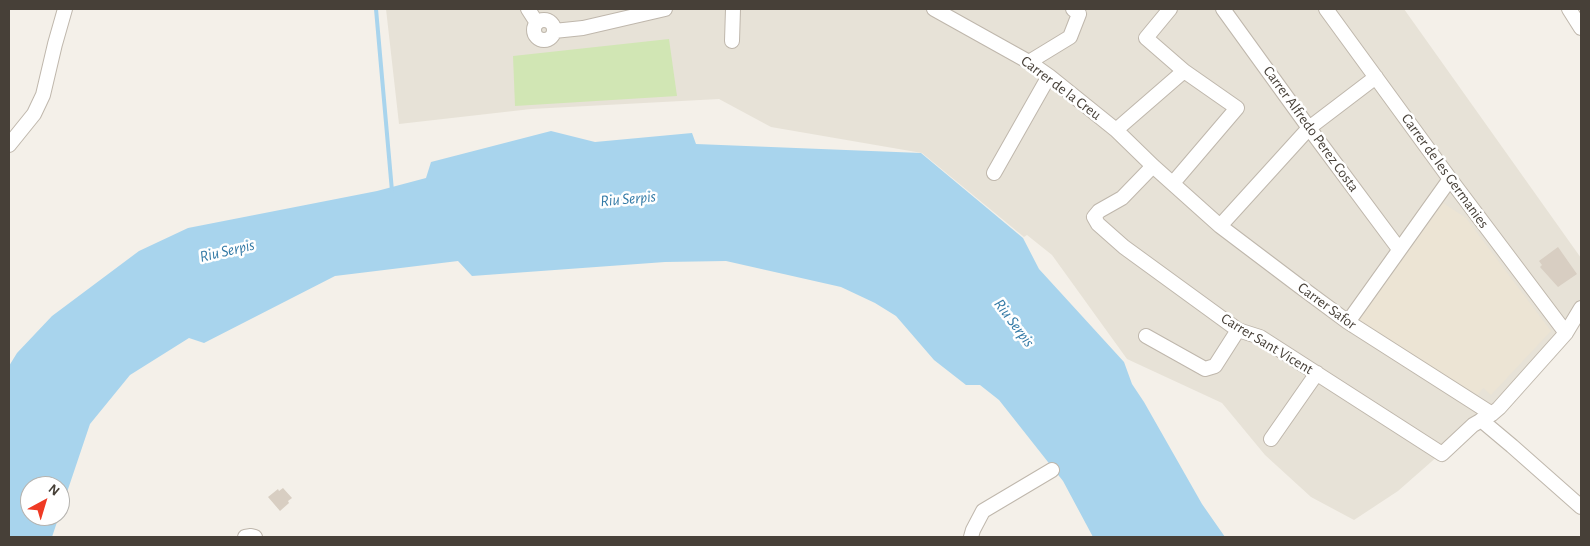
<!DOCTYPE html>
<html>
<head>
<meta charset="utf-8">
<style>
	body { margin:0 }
	#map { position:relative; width:1590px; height:546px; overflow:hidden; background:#f4f0e9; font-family:"Alegreya Sans",sans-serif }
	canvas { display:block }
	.frame { position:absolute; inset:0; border:10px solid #474038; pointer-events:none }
	.north { position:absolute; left:20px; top:476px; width:50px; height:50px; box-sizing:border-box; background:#fff; border:1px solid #b5b3af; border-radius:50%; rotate:39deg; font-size:14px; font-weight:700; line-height:20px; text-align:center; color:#474038 }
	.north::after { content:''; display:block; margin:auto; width:18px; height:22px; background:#ef3a24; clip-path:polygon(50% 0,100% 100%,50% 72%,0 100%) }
</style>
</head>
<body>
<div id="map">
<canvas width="1590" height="546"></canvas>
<div class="frame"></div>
<div class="north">N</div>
</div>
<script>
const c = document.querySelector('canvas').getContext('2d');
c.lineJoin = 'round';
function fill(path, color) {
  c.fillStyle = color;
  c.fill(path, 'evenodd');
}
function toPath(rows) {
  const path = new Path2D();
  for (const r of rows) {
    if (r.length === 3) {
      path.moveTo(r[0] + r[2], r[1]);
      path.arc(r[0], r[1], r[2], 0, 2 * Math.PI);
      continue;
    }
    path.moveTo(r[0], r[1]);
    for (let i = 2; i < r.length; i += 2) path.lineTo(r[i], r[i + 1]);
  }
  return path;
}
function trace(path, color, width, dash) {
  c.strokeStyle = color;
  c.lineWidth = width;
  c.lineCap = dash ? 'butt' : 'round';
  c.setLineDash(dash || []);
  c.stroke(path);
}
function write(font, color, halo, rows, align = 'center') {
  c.font = font + ' "Alegreya Sans",sans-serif';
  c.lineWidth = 5;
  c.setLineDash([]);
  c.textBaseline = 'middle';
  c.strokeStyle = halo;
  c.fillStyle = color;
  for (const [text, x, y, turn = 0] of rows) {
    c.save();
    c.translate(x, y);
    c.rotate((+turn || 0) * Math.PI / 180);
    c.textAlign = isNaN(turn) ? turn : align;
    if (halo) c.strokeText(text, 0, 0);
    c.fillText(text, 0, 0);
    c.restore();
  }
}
const residential = toPath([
	[386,9,1404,9,1581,258,1581,309,1480,419,1398,491,1354,520,1311,497,1265,455,1222,403,1127,359,1052,255,1027,235,1024,237,922,153,771,127,719,99,531,109,399,124]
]);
const education = toPath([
	[1443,203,1466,218,1551,331,1491,395,1483,388,1478,395,1357,323]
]);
const green = toPath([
	[669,39,677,96,515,106,513,56]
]);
const water = toPath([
	[551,131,595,142,692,133,696,144,921,153,1023,238,1039,269,1124,362,1132,384,1144,402,1202,504,1225,537,1093,537,1063,481,999,400,980,385,966,385,934,360,896,316,875,303,841,287,726,261,665,262,472,276,458,261,335,276,204,343,189,338,130,375,90,424,60,513,60,486,30,486,30,516,59,516,52,537,9,537,9,366,17,353,52,316,139,251,188,228,377,191,426,178,431,162]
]);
const stream = toPath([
	[376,9,392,191]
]);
const building = toPath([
	[1558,247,1577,274,1558,287,1540,267,1542,265,1539,261],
	[283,488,292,498,288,501,289,503,280,511,268,497,278,489,279,491]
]);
const minor = toPath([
	[528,9,537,23],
	[934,9,1029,62,1049,76,1116,130,1153,166,1220,226,1298,285,1348,322,1492,414],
	[1170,9,1146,38,1184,71,1237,108,1173,183],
	[1223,9,1309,128,1399,249],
	[1326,9,1450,179,1566,333],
	[1569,9,1581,28],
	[544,30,10],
	[554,31,583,28,665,9],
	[732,41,733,9],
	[1029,62,1070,37,1079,14,1073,9],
	[1116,130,1184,71],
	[9,145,34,114,43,95,55,44,65,9],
	[1153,166,1122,198,1099,211,1094,217,1098,224,1124,247,1238,330,1260,337,1442,454,1473,425,1492,414,1499,408,1566,333,1581,308],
	[994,173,1049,76],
	[1220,226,1309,128,1376,77],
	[1348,322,1450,179],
	[1146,336,1205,369,1215,366,1238,330],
	[1481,420,1512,446,1581,507],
	[1271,439,1317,373],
	[245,537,251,536,255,537],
	[971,537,973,530,983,511,1052,470]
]);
const streetNames = [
	["Carrer de la Creu",1061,88,37],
	["Carrer Alfredo Perez Costa",1311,129,54],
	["Carrer de les Germanies",1445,171,54],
	["Carrer Safor",1327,306,36],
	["Carrer Sant Vicent",1267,344,31]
];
const waterNames = [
	["Riu Serpis",628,199,-5],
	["Riu Serpis",227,251,-13],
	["Riu Serpis",1014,323,53]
];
fill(residential, '#e7e2d7');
fill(education, '#ece4d4');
fill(green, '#d1e6b4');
fill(water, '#a8d4ed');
trace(stream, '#a8d4ed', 4);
fill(building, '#d8cec2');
trace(minor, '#bfb7ac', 16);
trace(minor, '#fff', 14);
write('15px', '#474038', '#fff', streetNames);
write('italic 16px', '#337aa6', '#fff', waterNames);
</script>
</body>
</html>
